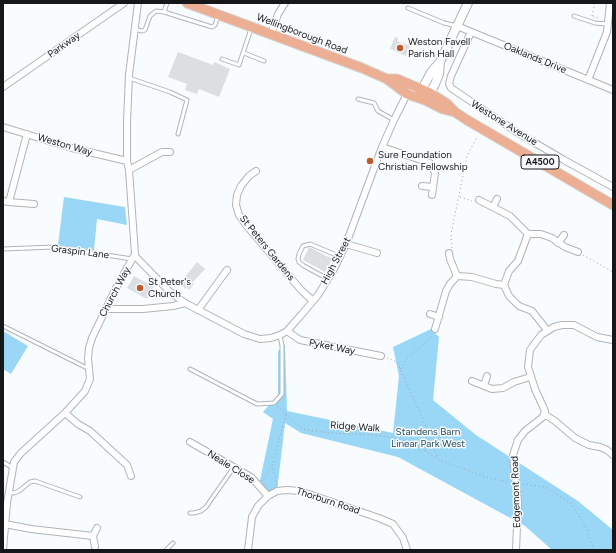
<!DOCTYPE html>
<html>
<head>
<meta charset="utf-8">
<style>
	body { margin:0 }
	#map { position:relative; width:616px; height:553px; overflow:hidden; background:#f9fcfe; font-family:Figtree,sans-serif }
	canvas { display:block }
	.frame { position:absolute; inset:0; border:4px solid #161718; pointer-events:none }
</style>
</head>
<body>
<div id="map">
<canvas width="616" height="553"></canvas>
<div class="frame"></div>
</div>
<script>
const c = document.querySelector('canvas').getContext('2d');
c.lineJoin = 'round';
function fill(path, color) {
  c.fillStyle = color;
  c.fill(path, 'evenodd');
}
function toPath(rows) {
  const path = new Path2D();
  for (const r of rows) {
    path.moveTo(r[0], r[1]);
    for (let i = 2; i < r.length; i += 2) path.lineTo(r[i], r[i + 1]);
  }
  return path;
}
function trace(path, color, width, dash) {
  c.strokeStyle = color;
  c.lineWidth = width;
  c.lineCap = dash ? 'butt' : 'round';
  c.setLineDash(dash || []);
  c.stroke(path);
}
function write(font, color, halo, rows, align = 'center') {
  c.font = font + ' Figtree,sans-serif';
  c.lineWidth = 3;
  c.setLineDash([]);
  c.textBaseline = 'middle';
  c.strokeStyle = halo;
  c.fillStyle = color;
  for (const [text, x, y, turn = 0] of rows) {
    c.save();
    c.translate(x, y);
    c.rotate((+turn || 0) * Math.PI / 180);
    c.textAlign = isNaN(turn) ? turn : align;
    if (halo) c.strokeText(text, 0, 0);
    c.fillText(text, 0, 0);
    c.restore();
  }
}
const green = toPath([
	[64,197,125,207,127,225,97,219,94,250,58,245],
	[431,329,439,337,433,400,476,435,578,501,613,530,613,550,552,550,525,526,398,457,301,433,285,423,277,491,268,496,259,485,273,419,263,412,278,395,278,351,285,345,287,411,393,433,399,376,393,347],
	[3,331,28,346,11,374,3,369]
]);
const building = toPath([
	[395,37,398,38,397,41,410,46,406,56,396,52,396,51,390,49],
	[178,52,213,65,214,62,230,69,219,97,199,89,197,94,185,90,187,84,168,77],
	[309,247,332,259,325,272,303,260],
	[197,262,205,269,192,283,194,284,189,290,186,287,185,289,180,283],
	[134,276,154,287,147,299,127,288]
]);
const path = toPath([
	[592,16,595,3],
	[593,16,599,18],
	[460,197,472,201],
	[452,248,451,234,467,156,477,137],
	[583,255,613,272],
	[387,358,397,362,424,422,438,458],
	[401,369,406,359,433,336],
	[277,406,302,429,329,433,374,435,395,438,414,444,438,459,455,466,489,478,510,482],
	[425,451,431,441],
	[262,481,271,467],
	[523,484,545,487,570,503,584,523,594,550],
	[277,485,272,466,286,414]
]);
const lane = toPath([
	[408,8,444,23,457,26],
	[164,12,167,3],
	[574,16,595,23,607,24],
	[134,29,142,31,145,30,150,16,156,11,164,12,212,27,215,25,218,16],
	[244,53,264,61],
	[222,59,239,65,251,29],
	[129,78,170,92,187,100,178,134],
	[358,99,374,103,378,111,394,120],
	[3,249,54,247,132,259],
	[328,279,304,266,299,262,298,259,299,254,303,246,310,244,341,257],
	[3,326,89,369],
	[190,369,257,404,274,403,282,394,282,346,280,335],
	[3,462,13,468],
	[8,492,14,493,19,491,30,482,35,481,80,497],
	[190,513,194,513,201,511,206,507,234,467],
	[166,550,173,543]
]);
const street = toPath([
	[457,26,613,90],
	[471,32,451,76,449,84,451,88,515,131,564,160,613,187],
	[271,34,278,14,285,3],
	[588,80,607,32,610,3],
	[3,87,124,3],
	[3,127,72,148,127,161],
	[382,147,430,163,435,173,432,195],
	[129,170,162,152,170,152],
	[256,171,249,176,241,186,237,195,236,205,239,215,246,225,301,290,313,301],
	[422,186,432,187],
	[479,200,510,216,528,234,518,261,509,271,504,285],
	[3,201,9,202,27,134],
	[9,202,34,204],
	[493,207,497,199],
	[528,234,541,234,552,238,565,247,578,252],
	[558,243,564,235],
	[346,244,377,253],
	[449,253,450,259,457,276],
	[135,256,170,292,185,303,244,334,260,339,271,338,280,335,287,331,302,314,318,295,334,269,346,244,382,147,394,120,407,94,422,89],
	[106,309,143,309,173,306,185,303],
	[198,310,227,270],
	[430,314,439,317],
	[435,329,446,291,450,284,457,276,472,277,496,284,504,285,509,296,519,306,532,311,547,330],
	[287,331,300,340,381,356],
	[472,381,492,389,503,388,514,382,530,377],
	[484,386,487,376],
	[65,413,78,424,90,431,127,465,131,476],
	[544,414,555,421,575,438,589,445,600,447,607,450,613,455],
	[190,442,251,477,268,496],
	[5,524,31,529,93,536,97,528],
	[93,536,95,547],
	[3,550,7,503,14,462,21,453,65,413,85,391,90,379,88,358,89,348,92,338,115,290,135,254,129,170,127,161,127,122,129,75,138,3],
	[248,550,252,517,258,506,268,496,277,491,287,490,300,491,379,518,393,524,403,538,407,550],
	[516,550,518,503,513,455,518,440,525,431,543,417,545,411,535,389,528,367,530,350,541,335,554,327,562,325,574,325,597,337,613,340]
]);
const secondary = toPath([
	[421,96,422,89,432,71,440,62,468,3],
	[424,96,430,93,435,84,439,74,440,62]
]);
const primary = toPath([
	[187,3,362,68,387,79,407,94,425,100,443,109,455,112],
	[388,79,397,79,430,93,446,103,455,112,467,120,613,205]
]);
const markers = [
	[400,48,4,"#bf5a2a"],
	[370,161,4,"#bf5a2a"],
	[140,288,4,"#bf5a2a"]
];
const shields = [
	[540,162,38]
];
const shieldNames = [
	["A4500",540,162]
];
const streetNames = [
	["Wellingborough Road",302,34,21],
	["Parkway",64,45,-35],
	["Oaklands Drive",535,58,22],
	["Westone Avenue",504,123,32],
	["Weston Way",65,145,16],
	["St Peters Gardens",267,248,51],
	["Graspin Lane",80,252,7],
	["High Street",336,261,-62],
	["Church Way",115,292,-62],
	["Pyket Way",332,347,11],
	["Ridge Walk",355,427,4],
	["Neale Close",231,467,32],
	["Edgemont Road",516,492,-92],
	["Thorburn Road",328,501,18]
];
const poiNames = [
	["Weston Favell",408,42],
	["Parish Hall",408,54],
	["Sure Foundation",378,155],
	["Christian Fellowship",378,167],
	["St Peter's",148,282],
	["Church",148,294]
];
const parkNames = [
	["Standens Barn",428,432],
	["Linear Park West",428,444]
];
fill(green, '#9ad7f7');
fill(building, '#dbdfe1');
trace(lane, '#b0b4b6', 5);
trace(street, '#b0b4b6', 8);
trace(secondary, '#b0b4b6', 10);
trace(primary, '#d5d5d5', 11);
trace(path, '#9fa1a3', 1, [1, 3]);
trace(lane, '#fff', 3);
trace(street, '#fff', 6);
trace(secondary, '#fff', 8);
trace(primary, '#ecaf94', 9);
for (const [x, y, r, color] of markers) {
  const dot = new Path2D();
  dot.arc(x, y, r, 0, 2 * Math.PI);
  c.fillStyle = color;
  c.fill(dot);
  trace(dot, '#f9fcfe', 1.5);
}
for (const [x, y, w] of shields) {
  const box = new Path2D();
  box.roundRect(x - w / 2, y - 7, w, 14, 3);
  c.fillStyle = '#f9fcfe';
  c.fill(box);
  trace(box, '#161718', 1);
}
write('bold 9px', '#161718', null, shieldNames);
write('10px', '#161718', '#f9fcfe', streetNames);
write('10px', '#161718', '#f9fcfe', poiNames, 'left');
write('10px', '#244d61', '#f9fcfe', parkNames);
</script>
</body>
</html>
